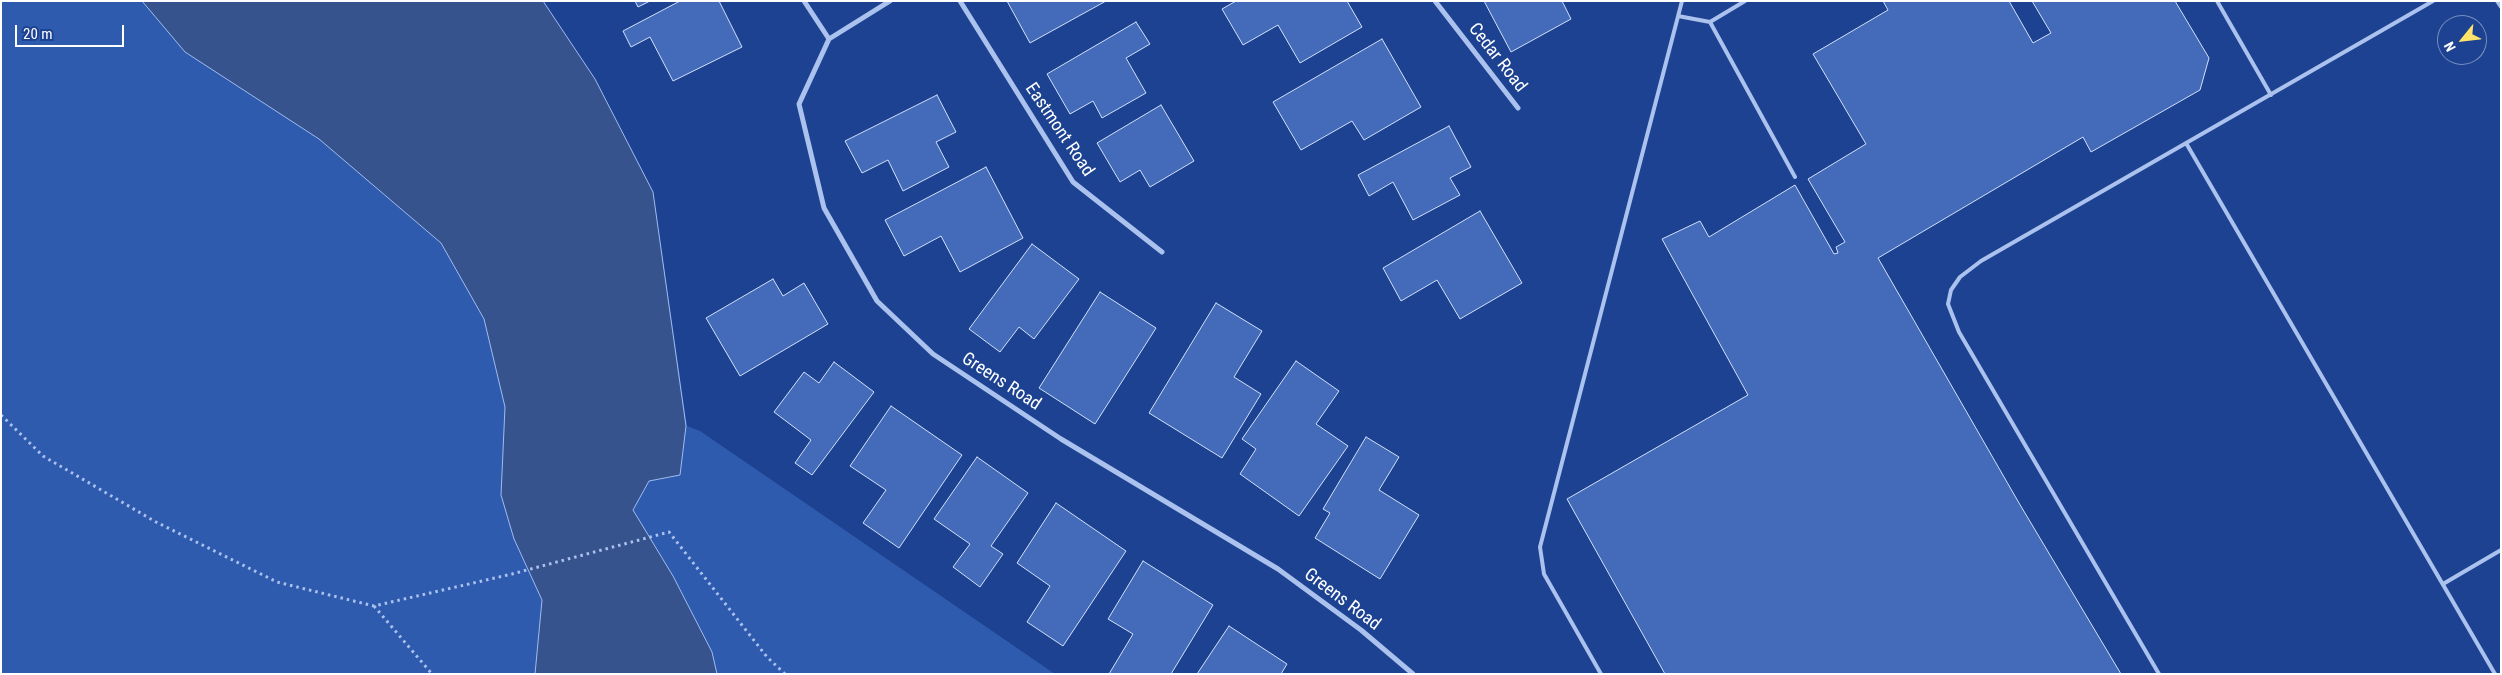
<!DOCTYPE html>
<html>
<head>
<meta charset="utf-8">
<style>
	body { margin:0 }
	#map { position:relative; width:2502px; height:675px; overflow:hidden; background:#1c4291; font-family:"Roboto Condensed",sans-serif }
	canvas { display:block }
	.frame { position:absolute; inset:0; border:2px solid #fff; pointer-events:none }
	.north { position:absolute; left:2437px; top:15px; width:50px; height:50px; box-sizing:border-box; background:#1c4291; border:1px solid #778ebd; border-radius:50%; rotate:241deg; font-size:14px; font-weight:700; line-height:20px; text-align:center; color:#fff }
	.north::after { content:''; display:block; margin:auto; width:18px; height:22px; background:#ffe469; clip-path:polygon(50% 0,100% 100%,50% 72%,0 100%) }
	.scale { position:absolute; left:15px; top:25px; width:109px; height:22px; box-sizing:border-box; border:2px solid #fff; border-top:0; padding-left:6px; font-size:15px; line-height:18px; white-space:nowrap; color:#fff; -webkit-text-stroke:4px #1c4291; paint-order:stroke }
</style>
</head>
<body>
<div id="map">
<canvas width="2502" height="675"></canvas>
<div class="frame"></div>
<div class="north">N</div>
<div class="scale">20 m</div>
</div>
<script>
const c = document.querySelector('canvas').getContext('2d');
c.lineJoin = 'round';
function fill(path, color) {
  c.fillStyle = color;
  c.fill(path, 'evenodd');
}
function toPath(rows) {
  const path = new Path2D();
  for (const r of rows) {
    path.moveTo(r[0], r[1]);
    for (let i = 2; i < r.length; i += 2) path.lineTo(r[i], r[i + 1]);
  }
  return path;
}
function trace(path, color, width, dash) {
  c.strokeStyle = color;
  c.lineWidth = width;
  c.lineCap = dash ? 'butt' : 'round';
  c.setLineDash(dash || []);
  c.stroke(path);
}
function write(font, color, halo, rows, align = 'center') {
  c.font = font + ' "Roboto Condensed",sans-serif';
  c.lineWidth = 5;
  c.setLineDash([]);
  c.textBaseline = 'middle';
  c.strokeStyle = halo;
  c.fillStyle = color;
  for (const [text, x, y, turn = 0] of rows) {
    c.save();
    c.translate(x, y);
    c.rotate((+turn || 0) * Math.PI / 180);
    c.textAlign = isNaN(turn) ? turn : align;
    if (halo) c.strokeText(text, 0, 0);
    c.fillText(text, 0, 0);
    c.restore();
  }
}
const green = toPath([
	[1,1,543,1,595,79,653,192,687,426,700,431,1055,674,1,674]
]);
const water = toPath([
	[142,1,543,1,595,79,653,192,686,426,680,475,649,481,633,510,673,576,712,652,717,674,535,674,542,600,514,539,501,495,505,407,484,319,441,243,319,139,185,52,142,1]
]);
const building = toPath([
	[635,1,650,1,638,7,635,1],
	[680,1,719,1,742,47,673,81,650,37,631,47,623,31,680,1],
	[1007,1,1106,1,1030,43,1007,1],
	[1236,1,1347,1,1362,27,1300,63,1278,25,1243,45,1222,9,1236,1],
	[1484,1,1562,1,1571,19,1511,52,1484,1],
	[1883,1,2009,1,2033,43,2051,33,2032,1,2175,1,2209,58,2200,90,2091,152,2083,137,1878,258,2019,503,2121,674,1665,674,1567,499,1748,395,1662,239,1700,221,1709,237,1795,185,1834,254,1838,253,1836,247,1845,242,1808,179,1866,144,1813,54,1888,10,1883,1],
	[1136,22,1150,44,1126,58,1146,93,1102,118,1093,101,1070,114,1047,74,1136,22],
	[1382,39,1421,107,1364,140,1352,121,1301,150,1273,102,1382,39],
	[937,95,956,132,936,142,949,167,903,191,888,160,862,173,845,141,937,95],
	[1161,105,1194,161,1150,187,1140,170,1120,182,1097,143,1161,105],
	[1449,126,1471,167,1450,178,1460,195,1413,220,1393,182,1369,196,1358,175,1449,126],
	[986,167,1023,238,960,272,941,236,904,256,885,220,986,167],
	[1480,211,1522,283,1460,319,1437,280,1401,301,1383,268,1480,211],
	[1032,244,1079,279,1034,339,1019,327,1000,352,969,329,1032,244],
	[773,279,783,296,804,283,828,324,740,376,706,318,773,279],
	[1100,292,1156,328,1095,424,1039,388,1100,292],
	[1216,303,1262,331,1234,377,1261,394,1222,458,1149,413,1216,303],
	[1296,361,1339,391,1316,424,1348,446,1299,516,1240,474,1256,449,1242,439,1296,361],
	[834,362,874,392,812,475,795,463,811,440,774,412,804,372,819,383,834,362],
	[891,406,962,455,899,548,863,523,886,490,850,466,891,406],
	[1366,437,1399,457,1379,490,1419,515,1380,579,1315,538,1330,513,1323,509,1366,437],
	[977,457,1028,493,991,546,1003,554,980,587,953,567,970,544,934,519,977,457],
	[1056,503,1126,551,1063,646,1027,622,1050,586,1017,563,1056,503],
	[1143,561,1213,605,1171,674,1109,674,1133,634,1108,619,1143,561],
	[1229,626,1287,664,1281,674,1197,674,1229,626]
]);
const path = toPath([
	[1,415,43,456,156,522,277,582,374,606,512,574,669,532,767,657,785,674],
	[374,606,432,674]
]);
const lane = toPath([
	[1745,1,1710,22,1795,177],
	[2217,1,2271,95],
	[2497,1,2501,7],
	[1678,16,1710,22],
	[2186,143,2495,674],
	[2443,584,2501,550],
	[1601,674,1544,574,1540,547,1682,1],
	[2159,674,1959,332,1948,304,1951,290,1960,277,1981,261,2433,1]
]);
const street = toPath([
	[804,1,829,39],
	[890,1,829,39,799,104,824,208,877,301,933,354,1061,439,1278,569,1361,630,1413,674],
	[960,1,1073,182,1162,252],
	[1435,1,1518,108]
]);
const streetNames = [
	["Cedar Road",1497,58,52],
	["Eastmont Road",1059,130,56],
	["Greens Road",1001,382,33],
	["Greens Road",1342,600,37]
];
fill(green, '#2f5baf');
fill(water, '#37538d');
trace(water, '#9fbcf0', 1);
fill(building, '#446bb9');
trace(building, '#d2e0fa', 1);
trace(path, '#acc2ee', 3, [2.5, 4]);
trace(lane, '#acc2ee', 4);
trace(street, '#acc2ee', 5);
write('18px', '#fff', '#1c4291', streetNames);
</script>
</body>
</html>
